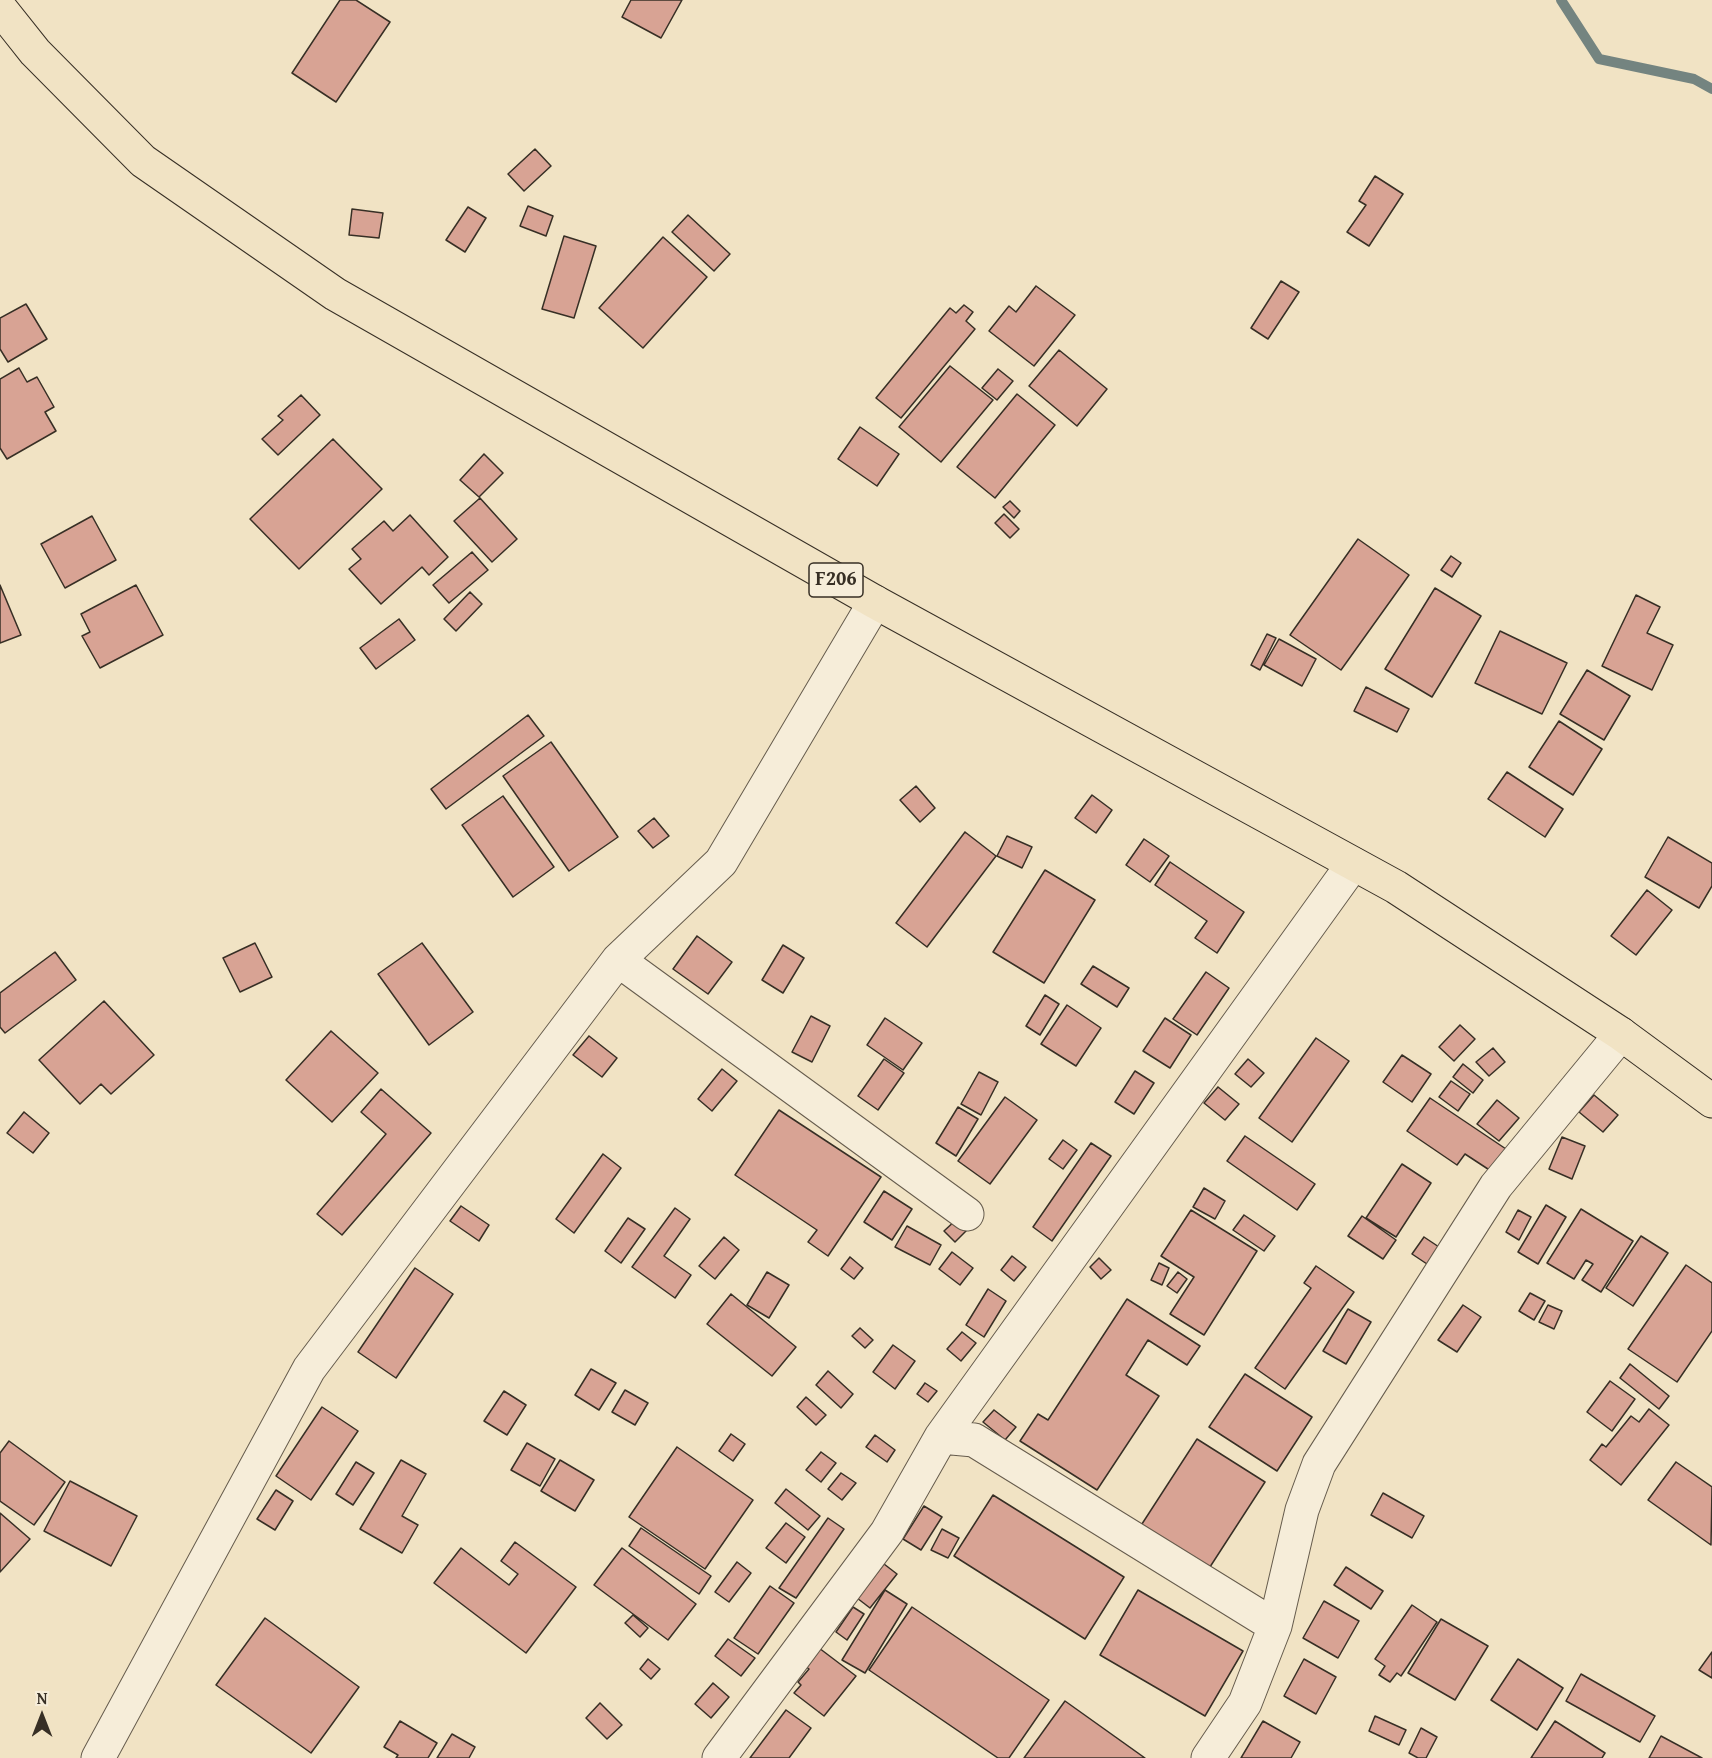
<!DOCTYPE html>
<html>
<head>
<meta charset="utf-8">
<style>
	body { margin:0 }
	#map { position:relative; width:1712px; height:1758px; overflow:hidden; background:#f1e3c4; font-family:"Gentium Book Plus",serif }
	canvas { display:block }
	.north { position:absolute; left:12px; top:1686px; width:60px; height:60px; -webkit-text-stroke:4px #f6edd9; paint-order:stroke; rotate:0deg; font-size:16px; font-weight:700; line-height:24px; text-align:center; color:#372f25 }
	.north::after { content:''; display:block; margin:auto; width:21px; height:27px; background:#372f25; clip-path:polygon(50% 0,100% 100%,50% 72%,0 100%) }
</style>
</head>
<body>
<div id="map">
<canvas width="1712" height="1758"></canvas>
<div class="north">N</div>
</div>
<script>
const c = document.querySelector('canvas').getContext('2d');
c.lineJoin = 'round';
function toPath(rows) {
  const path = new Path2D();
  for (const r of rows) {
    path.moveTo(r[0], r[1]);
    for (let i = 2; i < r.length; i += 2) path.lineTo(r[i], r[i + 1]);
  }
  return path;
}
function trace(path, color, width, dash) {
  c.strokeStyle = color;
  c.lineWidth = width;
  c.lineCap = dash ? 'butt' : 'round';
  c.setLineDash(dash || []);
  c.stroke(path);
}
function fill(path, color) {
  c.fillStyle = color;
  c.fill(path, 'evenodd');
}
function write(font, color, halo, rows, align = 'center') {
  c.font = font + ' "Gentium Book Plus",serif';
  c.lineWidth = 4.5;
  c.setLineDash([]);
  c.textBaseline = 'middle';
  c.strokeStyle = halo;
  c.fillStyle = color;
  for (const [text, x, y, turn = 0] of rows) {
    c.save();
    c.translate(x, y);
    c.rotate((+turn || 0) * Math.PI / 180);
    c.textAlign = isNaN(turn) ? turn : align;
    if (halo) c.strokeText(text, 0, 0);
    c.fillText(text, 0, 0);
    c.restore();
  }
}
const stream = toPath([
	[1561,0,1599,59,1694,79,1712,89]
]);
const building = toPath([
	[340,0,356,0,390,22,336,102,292,73,340,0],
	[631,0,682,0,661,38,622,17,631,0],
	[535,149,551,166,524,191,508,174,535,149],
	[1375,176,1403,194,1369,246,1347,232,1366,205,1359,201,1375,176],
	[528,206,553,216,546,236,520,226,528,206],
	[468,207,486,218,465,252,446,240,468,207],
	[352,209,383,213,379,238,349,235,352,209],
	[688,215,730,254,714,271,672,232,688,215],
	[564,236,596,246,574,318,542,309,564,236],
	[663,237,707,277,643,348,599,308,663,237],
	[1281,281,1299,292,1268,339,1251,328,1281,281],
	[1036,286,1075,315,1034,366,989,331,1009,306,1016,312,1036,286],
	[26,304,47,339,8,362,0,349,0,318,26,304],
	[964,305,973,312,966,321,975,329,901,418,876,398,950,308,956,313,964,305],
	[1059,350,1107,389,1077,426,1029,386,1059,350],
	[950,366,993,400,941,462,899,427,950,366],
	[19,368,27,382,37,377,54,407,45,412,56,431,7,459,0,448,0,379,19,368],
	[998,369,1013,381,997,400,982,388,998,369],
	[1017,394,1055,425,995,498,957,467,1017,394],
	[301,395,320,415,278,455,262,439,283,420,278,416,301,395],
	[860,427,899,454,877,486,838,459,860,427],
	[333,439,382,489,299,569,250,519,333,439],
	[484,454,503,473,479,497,460,480,484,454],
	[480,498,517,539,492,562,454,521,480,498],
	[1010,501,1020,511,1014,518,1003,507,1010,501],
	[1004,514,1019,529,1010,538,995,523,1004,514],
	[410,515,448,557,429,575,422,567,381,604,349,569,361,559,352,549,384,521,393,531,410,515],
	[92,516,116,560,65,588,41,544,92,516],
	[1358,539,1409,575,1341,670,1290,635,1358,539],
	[472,552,488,570,449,603,433,585,472,552],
	[1451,556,1461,563,1452,577,1441,570,1451,556],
	[0,585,21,635,0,643,0,585],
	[136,585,163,635,100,668,82,636,90,632,81,614,136,585],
	[1435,588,1481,616,1432,697,1385,669,1435,588],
	[470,592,482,604,456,631,444,619,470,592],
	[1636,595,1660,607,1647,633,1673,645,1652,690,1602,666,1636,595],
	[399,619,415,640,376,669,360,648,399,619],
	[1500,631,1567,663,1542,714,1475,683,1500,631],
	[1267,634,1276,638,1260,670,1251,665,1267,634],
	[1279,639,1316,659,1302,686,1264,665,1279,639],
	[1587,670,1630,696,1604,740,1560,714,1587,670],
	[1366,687,1409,709,1397,732,1354,711,1366,687],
	[528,715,544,736,446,809,431,789,528,715],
	[1559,721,1602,749,1573,795,1529,767,1559,721],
	[551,742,618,837,569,871,503,776,551,742],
	[1507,772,1563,809,1545,837,1488,799,1507,772],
	[916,786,935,808,920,822,900,800,916,786],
	[1092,795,1112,810,1096,833,1075,818,1092,795],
	[503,796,554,867,513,897,462,825,503,796],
	[654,818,669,836,653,848,638,831,654,818],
	[965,832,996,856,927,947,896,923,965,832],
	[1007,836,1032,847,1022,868,997,856,1007,836],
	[1668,837,1712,863,1712,886,1699,908,1645,877,1668,837],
	[1144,839,1169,856,1150,882,1126,865,1144,839],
	[1170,862,1244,912,1217,953,1195,938,1207,921,1155,885,1170,862],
	[1045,870,1095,900,1044,983,993,952,1045,870],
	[1647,890,1672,910,1636,955,1611,936,1647,890],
	[697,936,732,962,708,994,673,969,697,936],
	[255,943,272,977,240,992,223,958,255,943],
	[422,943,473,1012,429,1045,378,974,422,943],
	[783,945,804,958,783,993,762,980,783,945],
	[55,952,76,980,5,1033,0,1027,0,993,55,952],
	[1093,966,1129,988,1117,1007,1081,984,1093,966],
	[1206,972,1229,988,1197,1035,1173,1019,1206,972],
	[1045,995,1059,1004,1040,1035,1026,1026,1045,995],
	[104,1001,154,1055,111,1094,101,1084,80,1104,39,1060,104,1001],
	[1067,1005,1101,1028,1076,1066,1041,1044,1067,1005],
	[811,1016,830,1026,812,1062,792,1052,811,1016],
	[885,1018,922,1043,903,1070,867,1045,885,1018],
	[1165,1018,1191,1035,1170,1068,1143,1051,1165,1018],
	[1460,1025,1475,1039,1454,1061,1439,1047,1460,1025],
	[331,1031,378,1073,332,1122,286,1080,331,1031],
	[589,1036,617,1058,602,1077,573,1055,589,1036],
	[1316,1038,1349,1061,1292,1142,1259,1118,1316,1038],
	[1493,1048,1505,1062,1489,1076,1476,1062,1493,1048],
	[1402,1055,1431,1074,1412,1102,1383,1082,1402,1055],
	[884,1059,904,1073,878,1110,858,1096,884,1059],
	[1248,1059,1264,1073,1251,1087,1235,1074,1248,1059],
	[1463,1064,1483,1080,1473,1093,1453,1077,1463,1064],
	[722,1069,737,1081,712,1111,698,1099,722,1069],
	[1135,1071,1154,1083,1134,1114,1115,1102,1135,1071],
	[979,1072,998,1082,981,1115,961,1104,979,1072],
	[1451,1081,1470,1094,1458,1111,1439,1097,1451,1081],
	[1218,1087,1239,1104,1225,1120,1204,1103,1218,1087],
	[381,1089,431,1133,342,1235,317,1214,386,1134,361,1112,381,1089],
	[1594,1095,1618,1115,1603,1132,1579,1112,1594,1095],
	[1005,1097,1037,1120,990,1184,958,1161,1005,1097],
	[1430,1098,1509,1151,1494,1173,1465,1154,1457,1165,1407,1131,1430,1098],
	[1497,1100,1519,1118,1499,1141,1477,1124,1497,1100],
	[958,1107,978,1119,956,1156,936,1143,958,1107],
	[779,1110,881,1177,828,1256,808,1242,817,1230,735,1175,779,1110],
	[24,1112,49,1133,33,1153,7,1133,24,1112],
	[1245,1136,1315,1184,1297,1210,1227,1161,1245,1136],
	[1562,1137,1585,1146,1572,1179,1549,1169,1562,1137],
	[1063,1140,1077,1150,1063,1169,1049,1159,1063,1140],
	[1091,1143,1111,1156,1052,1241,1033,1227,1091,1143],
	[603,1154,621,1168,574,1233,556,1219,603,1154],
	[1402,1164,1431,1183,1396,1237,1366,1218,1402,1164],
	[1204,1188,1225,1201,1215,1219,1193,1207,1204,1188],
	[884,1191,912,1209,892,1240,864,1222,884,1191],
	[1546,1205,1566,1217,1538,1264,1518,1252,1546,1205],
	[461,1206,489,1225,479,1241,450,1221,461,1206],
	[675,1208,690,1219,664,1256,691,1275,675,1298,632,1267,675,1208],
	[1581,1209,1633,1241,1601,1292,1582,1280,1593,1264,1586,1260,1574,1279,1547,1263,1581,1209],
	[1191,1210,1257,1251,1204,1335,1170,1314,1194,1277,1161,1256,1191,1210],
	[1518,1210,1531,1217,1519,1240,1506,1232,1518,1210],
	[1244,1215,1275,1236,1264,1251,1233,1230,1244,1215],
	[1362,1216,1396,1240,1383,1259,1348,1236,1362,1216],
	[628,1218,645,1229,621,1263,605,1251,628,1218],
	[958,1218,969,1228,955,1242,944,1231,958,1218],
	[907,1226,941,1245,930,1265,895,1247,907,1226],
	[1641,1236,1668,1253,1633,1306,1606,1288,1641,1236],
	[724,1237,739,1250,715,1279,699,1266,724,1237],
	[1424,1237,1442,1249,1430,1266,1412,1254,1424,1237],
	[952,1252,973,1268,960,1285,939,1269,952,1252],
	[1012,1256,1026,1267,1014,1281,1001,1270,1012,1256],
	[850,1257,863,1268,854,1279,841,1269,850,1257],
	[1099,1258,1111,1270,1101,1279,1090,1267,1099,1258],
	[1159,1263,1169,1268,1162,1285,1151,1280,1159,1263],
	[1686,1265,1712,1283,1712,1331,1677,1382,1628,1349,1686,1265],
	[1316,1266,1354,1292,1285,1389,1255,1368,1311,1288,1304,1283,1316,1266],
	[415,1268,453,1294,396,1378,358,1352,415,1268],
	[767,1272,789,1285,769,1318,747,1305,767,1272],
	[1178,1272,1187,1279,1177,1293,1167,1286,1178,1272],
	[988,1289,1006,1301,984,1337,966,1325,988,1289],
	[1530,1293,1545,1301,1534,1320,1519,1311,1530,1293],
	[731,1294,796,1347,772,1376,707,1324,731,1294],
	[1127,1299,1200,1346,1187,1365,1148,1340,1126,1375,1159,1396,1097,1490,1020,1441,1038,1414,1048,1420,1127,1299],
	[1463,1305,1481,1317,1457,1352,1438,1340,1463,1305],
	[1548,1305,1562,1311,1554,1329,1539,1322,1548,1305],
	[1348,1309,1371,1322,1346,1364,1323,1351,1348,1309],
	[860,1328,873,1340,865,1348,852,1336,860,1328],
	[962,1332,976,1343,961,1361,947,1349,962,1332],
	[893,1345,915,1361,895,1389,873,1372,893,1345],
	[1630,1364,1669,1396,1659,1409,1620,1378,1630,1364],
	[591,1369,616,1383,599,1410,575,1395,591,1369],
	[828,1371,853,1394,841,1408,816,1385,828,1371],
	[1245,1374,1312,1417,1277,1471,1209,1427,1245,1374],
	[1610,1381,1635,1399,1612,1431,1587,1412,1610,1381],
	[925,1383,937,1391,928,1402,917,1394,925,1383],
	[625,1390,648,1403,635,1425,612,1412,625,1390],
	[504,1391,526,1405,507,1435,484,1421,504,1391],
	[806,1397,826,1415,816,1425,797,1407,806,1397],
	[322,1407,358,1431,311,1500,276,1476,322,1407],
	[1649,1409,1669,1425,1621,1485,1590,1460,1602,1444,1606,1447,1631,1416,1639,1422,1649,1409],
	[994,1410,1016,1427,1005,1440,983,1422,994,1410],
	[731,1434,745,1444,733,1461,719,1451,731,1434],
	[875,1435,895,1450,887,1462,866,1447,875,1435],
	[1197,1439,1265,1482,1208,1570,1140,1527,1197,1439],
	[9,1441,65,1482,34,1525,0,1501,0,1453,9,1441],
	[527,1443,555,1459,540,1486,511,1470,527,1443],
	[677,1447,753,1500,705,1569,629,1517,677,1447],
	[821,1452,836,1463,821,1482,806,1470,821,1452],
	[401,1460,426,1474,402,1516,418,1525,402,1553,360,1529,401,1460],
	[560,1460,594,1480,575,1511,541,1491,560,1460],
	[356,1462,374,1473,353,1505,336,1494,356,1462],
	[1676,1462,1712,1487,1711,1545,1648,1500,1676,1462],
	[841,1473,856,1483,842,1500,828,1489,841,1473],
	[70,1481,137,1516,111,1566,44,1531,70,1481],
	[786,1489,820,1516,808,1530,775,1503,786,1489],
	[276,1490,293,1501,275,1530,257,1519,276,1490],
	[1383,1493,1424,1516,1412,1538,1371,1515,1383,1493],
	[993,1495,1124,1577,1085,1639,954,1556,993,1495],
	[924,1506,942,1517,921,1550,903,1539,924,1506],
	[0,1513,30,1539,0,1572,0,1513],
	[828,1518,844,1529,796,1598,779,1588,828,1518],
	[786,1523,805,1537,786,1563,766,1548,786,1523],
	[641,1528,711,1576,699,1594,629,1546,641,1528],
	[942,1529,959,1538,948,1558,931,1550,942,1529],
	[515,1542,576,1587,526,1653,434,1583,461,1548,509,1585,518,1574,501,1561,515,1542],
	[622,1548,696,1604,668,1640,594,1585,622,1548],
	[737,1562,751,1573,729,1602,715,1592,737,1562],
	[884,1564,897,1574,870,1608,857,1598,884,1564],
	[1346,1567,1383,1591,1371,1609,1334,1585,1346,1567],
	[770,1586,794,1603,758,1654,734,1638,770,1586],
	[885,1590,907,1604,865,1673,842,1660,885,1590],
	[1138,1590,1243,1651,1205,1716,1100,1655,1138,1590],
	[1324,1601,1359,1621,1338,1658,1303,1638,1324,1601],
	[1412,1605,1437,1622,1401,1676,1397,1673,1390,1682,1379,1675,1385,1666,1375,1659,1412,1605],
	[853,1607,864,1614,847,1640,836,1632,853,1607],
	[912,1607,1049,1700,1009,1758,998,1758,869,1670,912,1607],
	[633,1615,648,1628,640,1637,625,1623,633,1615],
	[265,1618,359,1687,311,1753,216,1685,265,1618],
	[1441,1619,1488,1646,1455,1700,1408,1673,1441,1619],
	[728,1639,755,1658,741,1676,715,1656,728,1639],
	[819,1648,856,1676,824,1716,794,1693,801,1685,798,1682,809,1669,805,1666,819,1648],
	[1712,1652,1712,1678,1699,1670,1712,1652],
	[648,1659,660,1669,651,1679,640,1669,648,1659],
	[1304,1659,1336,1677,1316,1714,1284,1696,1304,1659],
	[1518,1659,1563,1688,1537,1730,1491,1700,1518,1659],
	[1581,1674,1655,1716,1640,1742,1566,1701,1581,1674],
	[713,1683,729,1697,711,1718,695,1704,713,1683],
	[1065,1701,1145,1758,1024,1758,1065,1701],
	[600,1703,622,1725,607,1739,586,1718,600,1703],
	[786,1710,811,1728,789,1758,750,1758,786,1710],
	[1375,1716,1406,1730,1399,1745,1369,1731,1375,1716],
	[400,1721,437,1743,428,1758,396,1758,398,1755,384,1747,400,1721],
	[1263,1721,1300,1742,1291,1758,1241,1758,1263,1721],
	[1555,1721,1605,1753,1602,1758,1531,1758,1555,1721],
	[1421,1728,1437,1737,1426,1758,1418,1758,1409,1753,1421,1728],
	[452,1734,475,1747,469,1758,437,1758,452,1734],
	[1661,1736,1702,1758,1649,1758,1661,1736]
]);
const street = toPath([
	[618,960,967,1214],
	[941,1437,974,1440,1275,1626],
	[98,1758,309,1369,618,960,721,862,875,602],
	[719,1758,887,1532,941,1437,1353,864],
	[1208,1758,1245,1703,1275,1626,1302,1510,1319,1464,1496,1186,1621,1034]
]);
const primary = toPath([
	[0,8,35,52,143,161,335,294,875,602,1396,887,1621,1034,1712,1101]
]);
const shields = [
	[836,580,54]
];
const shieldNames = [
	["F206",836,580]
];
trace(stream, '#748480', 10);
fill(building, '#d8a394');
trace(building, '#372f25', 1.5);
trace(street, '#665c4d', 35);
trace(primary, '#372f25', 35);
trace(street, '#f6edd9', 33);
trace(primary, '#f1e3c4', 33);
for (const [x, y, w] of shields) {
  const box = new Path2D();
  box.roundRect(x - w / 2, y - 17, w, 34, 4.5);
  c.fillStyle = '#f6edd9';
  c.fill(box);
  trace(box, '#372f25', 1.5);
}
write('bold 20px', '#372f25', null, shieldNames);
</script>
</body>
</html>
